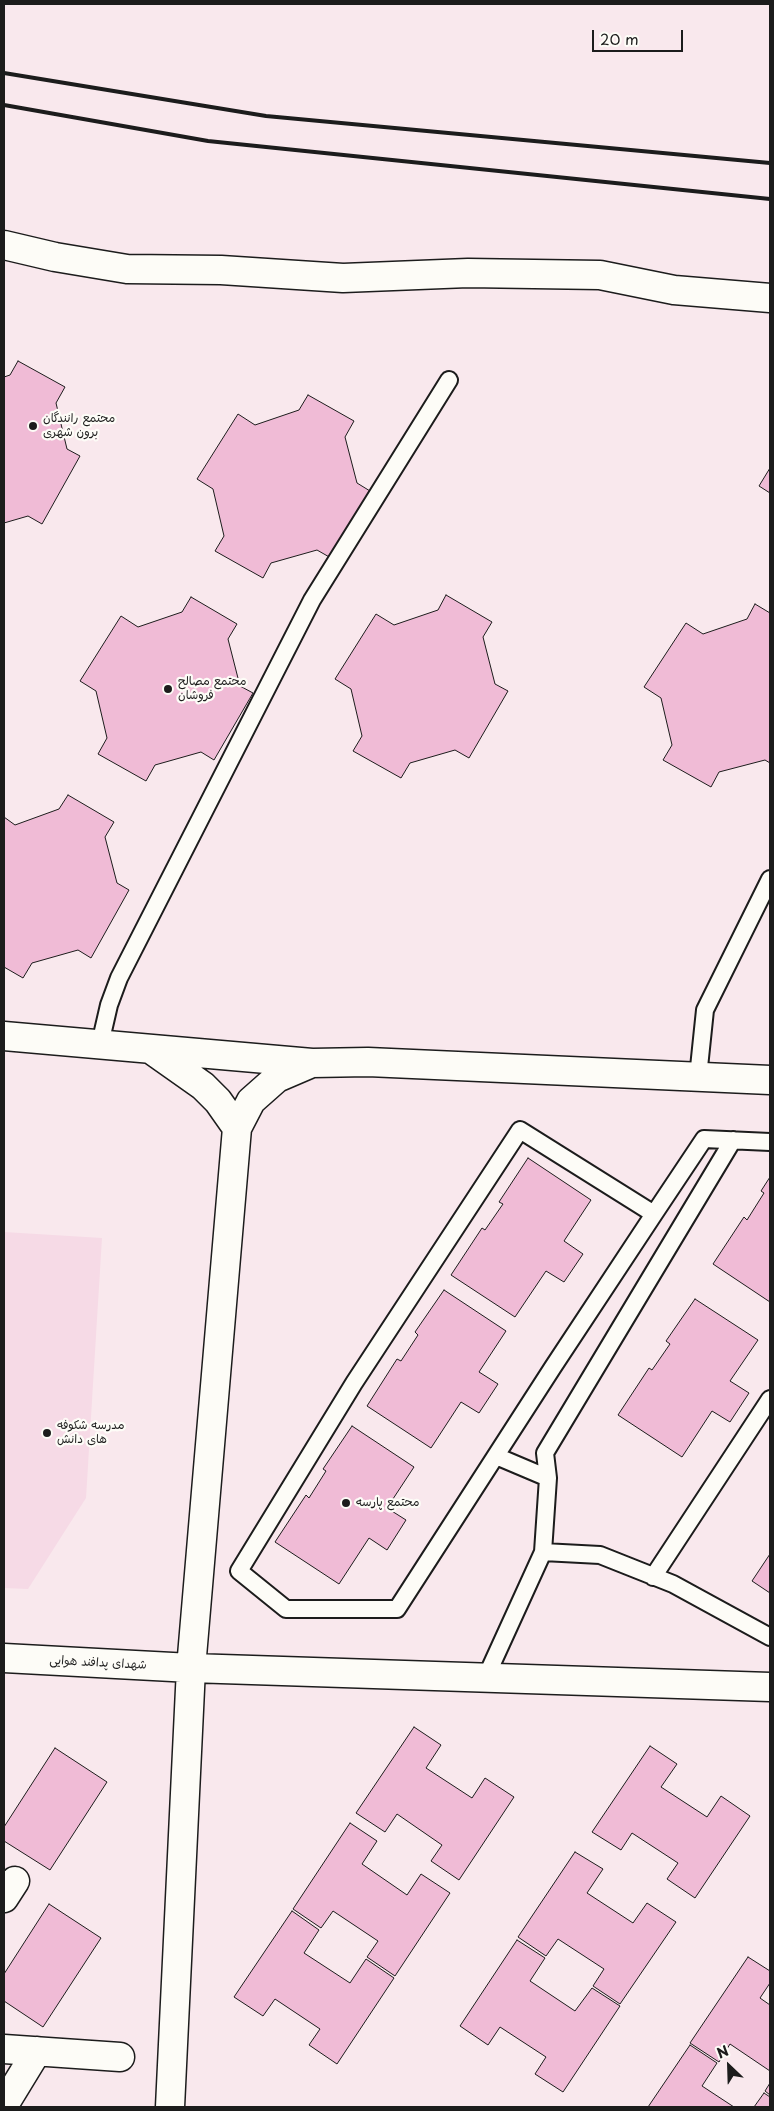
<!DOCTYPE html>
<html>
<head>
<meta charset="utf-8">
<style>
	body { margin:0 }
	#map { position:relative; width:774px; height:2111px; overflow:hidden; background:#f9e8ed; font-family:"Playpen Sans",sans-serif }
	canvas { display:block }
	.frame { position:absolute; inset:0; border:5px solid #1c1c1c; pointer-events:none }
	.north { position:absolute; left:704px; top:2041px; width:50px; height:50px; -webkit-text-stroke:4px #fdfcf7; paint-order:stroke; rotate:336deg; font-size:14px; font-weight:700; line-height:20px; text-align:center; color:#1c1c1c }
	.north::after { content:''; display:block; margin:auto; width:18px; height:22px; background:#1c1c1c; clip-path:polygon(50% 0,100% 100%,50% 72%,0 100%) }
	.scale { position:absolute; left:592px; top:30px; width:91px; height:22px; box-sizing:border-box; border:2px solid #1c1c1c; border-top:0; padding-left:6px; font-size:15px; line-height:18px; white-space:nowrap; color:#1c1c1c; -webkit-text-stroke:4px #fdfcf7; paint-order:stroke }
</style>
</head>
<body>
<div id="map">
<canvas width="774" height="2111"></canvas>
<div class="frame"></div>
<div class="north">N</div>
<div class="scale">20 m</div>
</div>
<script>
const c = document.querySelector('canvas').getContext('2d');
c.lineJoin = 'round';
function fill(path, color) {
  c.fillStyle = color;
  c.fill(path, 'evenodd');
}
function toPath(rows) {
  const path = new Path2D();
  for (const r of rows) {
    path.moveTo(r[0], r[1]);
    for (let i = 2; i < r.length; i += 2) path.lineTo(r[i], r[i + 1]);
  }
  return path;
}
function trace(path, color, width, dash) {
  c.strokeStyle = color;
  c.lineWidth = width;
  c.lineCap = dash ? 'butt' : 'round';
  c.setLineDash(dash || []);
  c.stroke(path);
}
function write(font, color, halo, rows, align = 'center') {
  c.font = font + ' "Playpen Sans","Playpen Sans Arabic",sans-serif';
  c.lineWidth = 4.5;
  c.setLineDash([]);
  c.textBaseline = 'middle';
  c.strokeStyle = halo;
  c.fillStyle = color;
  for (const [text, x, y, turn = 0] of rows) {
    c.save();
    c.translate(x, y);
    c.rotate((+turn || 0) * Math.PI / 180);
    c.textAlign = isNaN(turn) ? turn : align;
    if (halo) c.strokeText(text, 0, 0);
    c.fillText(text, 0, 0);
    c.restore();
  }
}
const built = toPath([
	[4,1232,102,1238,86,1498,28,1589,4,1588]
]);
const building = toPath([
	[18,361,65,387,56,403,67,449,80,456,42,524,28,516,4,523,4,377,10,375,18,361],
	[308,395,354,421,345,437,357,483,370,491,331,558,317,550,271,563,263,578,215,551,224,536,213,489,197,479,238,414,255,425,299,410,308,395],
	[770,468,770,493,759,486,770,468],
	[446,595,492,622,483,637,495,684,508,691,469,758,455,750,410,763,401,778,353,751,362,736,351,689,335,679,376,614,394,625,438,610,446,595],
	[191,597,237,624,228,639,240,686,253,693,214,760,201,752,155,765,146,781,98,754,107,738,96,691,80,681,121,616,138,627,182,612,191,597],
	[755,604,770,613,770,763,765,760,719,772,711,787,663,760,672,745,661,698,644,687,686,623,703,634,747,619,755,604],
	[68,795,114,822,105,837,117,883,129,890,91,958,78,950,32,963,23,978,4,967,4,817,15,825,59,809,68,795],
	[528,1158,591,1200,564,1241,583,1254,564,1282,546,1271,515,1317,451,1275,482,1228,485,1230,503,1204,499,1202,528,1158],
	[770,1177,770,1302,713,1264,744,1217,747,1220,764,1193,761,1191,770,1177],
	[444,1290,506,1331,479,1372,498,1384,479,1413,461,1402,431,1448,367,1406,397,1359,401,1361,418,1335,415,1332,444,1290],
	[695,1299,758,1340,730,1381,749,1393,730,1422,712,1411,682,1457,618,1415,649,1368,652,1370,670,1344,666,1341,695,1299],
	[352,1426,414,1467,387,1508,406,1520,387,1550,369,1538,339,1584,275,1542,306,1495,309,1498,326,1471,323,1469,352,1426],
	[770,1554,770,1593,752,1581,770,1554],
	[414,1727,441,1745,426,1768,472,1798,485,1778,514,1797,459,1880,431,1861,442,1845,397,1814,385,1832,356,1813,414,1727],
	[650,1746,677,1764,661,1787,707,1817,721,1796,750,1816,695,1898,667,1879,678,1863,632,1833,621,1850,592,1832,650,1746],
	[55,1748,107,1782,50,1870,4,1841,4,1827,55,1748],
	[350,1823,377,1841,362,1864,407,1895,421,1874,450,1893,395,1976,367,1957,378,1941,333,1911,321,1928,293,1909,350,1823],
	[575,1852,603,1869,587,1893,633,1923,647,1903,676,1922,620,2004,593,1986,604,1969,558,1939,546,1956,518,1937,575,1852],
	[49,1904,101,1938,43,2027,4,2001,4,1974,49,1904],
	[292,1911,319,1930,304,1953,350,1983,366,1959,394,1978,337,2064,309,2045,320,2029,275,1999,263,2016,234,1997,292,1911],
	[517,1940,545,1958,530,1981,575,2011,592,1988,620,2006,563,2092,535,2074,546,2057,500,2027,488,2045,460,2026,517,1940],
	[748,1957,770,1971,770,1983,760,1998,770,2005,770,2071,730,2044,719,2062,690,2043,748,1957],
	[690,2045,717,2063,702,2086,734,2107,648,2107,690,2045],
	[770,2083,770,2095,765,2091,770,2083],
	[764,2093,770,2097,770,2107,754,2107,764,2093]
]);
const service = toPath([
	[100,1044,109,1005,119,978,312,600,449,380],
	[698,1077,705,1010,770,879],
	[654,1214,520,1130,354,1383,239,1571,286,1609,397,1609,553,1367,654,1214,704,1139,770,1142],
	[496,1456,548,1478],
	[543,1552,548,1478,545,1453,733,1140],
	[653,1577,770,1399],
	[486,1677,543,1552,600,1555,673,1584,770,1637]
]);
const minor = toPath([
	[4,245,55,257,127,269,221,270,343,278,468,273,600,275,674,290,770,298],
	[4,1036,312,1063,368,1062,770,1080],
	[152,1050,203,1086,218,1101,237,1128],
	[4,1658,191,1668,770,1687],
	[4,1898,15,1881],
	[4,2049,120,2057],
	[4,2105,37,2051],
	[170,2107,191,1668,237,1128,251,1101,277,1078,312,1063]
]);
const rail = toPath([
	[4,73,266,116,770,163],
	[4,105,208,141,770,199]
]);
const markers = [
	[33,426,5,"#1c1c1c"],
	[168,689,5,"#1c1c1c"],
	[47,1433,5,"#1c1c1c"],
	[346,1503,5,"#1c1c1c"]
];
const poiNames = [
	["محتمع رانندگان",43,419],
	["برون شهری",43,433],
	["محتمع مصالح",178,682],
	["فروشان",178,696],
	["مدرسه شکوفه",57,1426],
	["های دانش",57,1440],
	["محتمع پارسه",356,1503]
];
const streetNames = [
	["شهدای پدافند هوایی",98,1663,3]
];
fill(built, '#f6dae6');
fill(building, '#f0bbd6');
trace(building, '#1c1c1c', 1);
trace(service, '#1c1c1c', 20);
trace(minor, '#1c1c1c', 31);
trace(service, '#fdfcf7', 16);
trace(minor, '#fdfcf7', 28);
trace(rail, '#1c1c1c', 4);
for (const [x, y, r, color] of markers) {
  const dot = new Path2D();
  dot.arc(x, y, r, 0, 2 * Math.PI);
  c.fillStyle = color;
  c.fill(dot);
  trace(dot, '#fdfcf7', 2);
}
write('12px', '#1c1c1c', '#fdfcf7', poiNames, 'left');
write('12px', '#1c1c1c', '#fdfcf7', streetNames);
</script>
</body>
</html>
